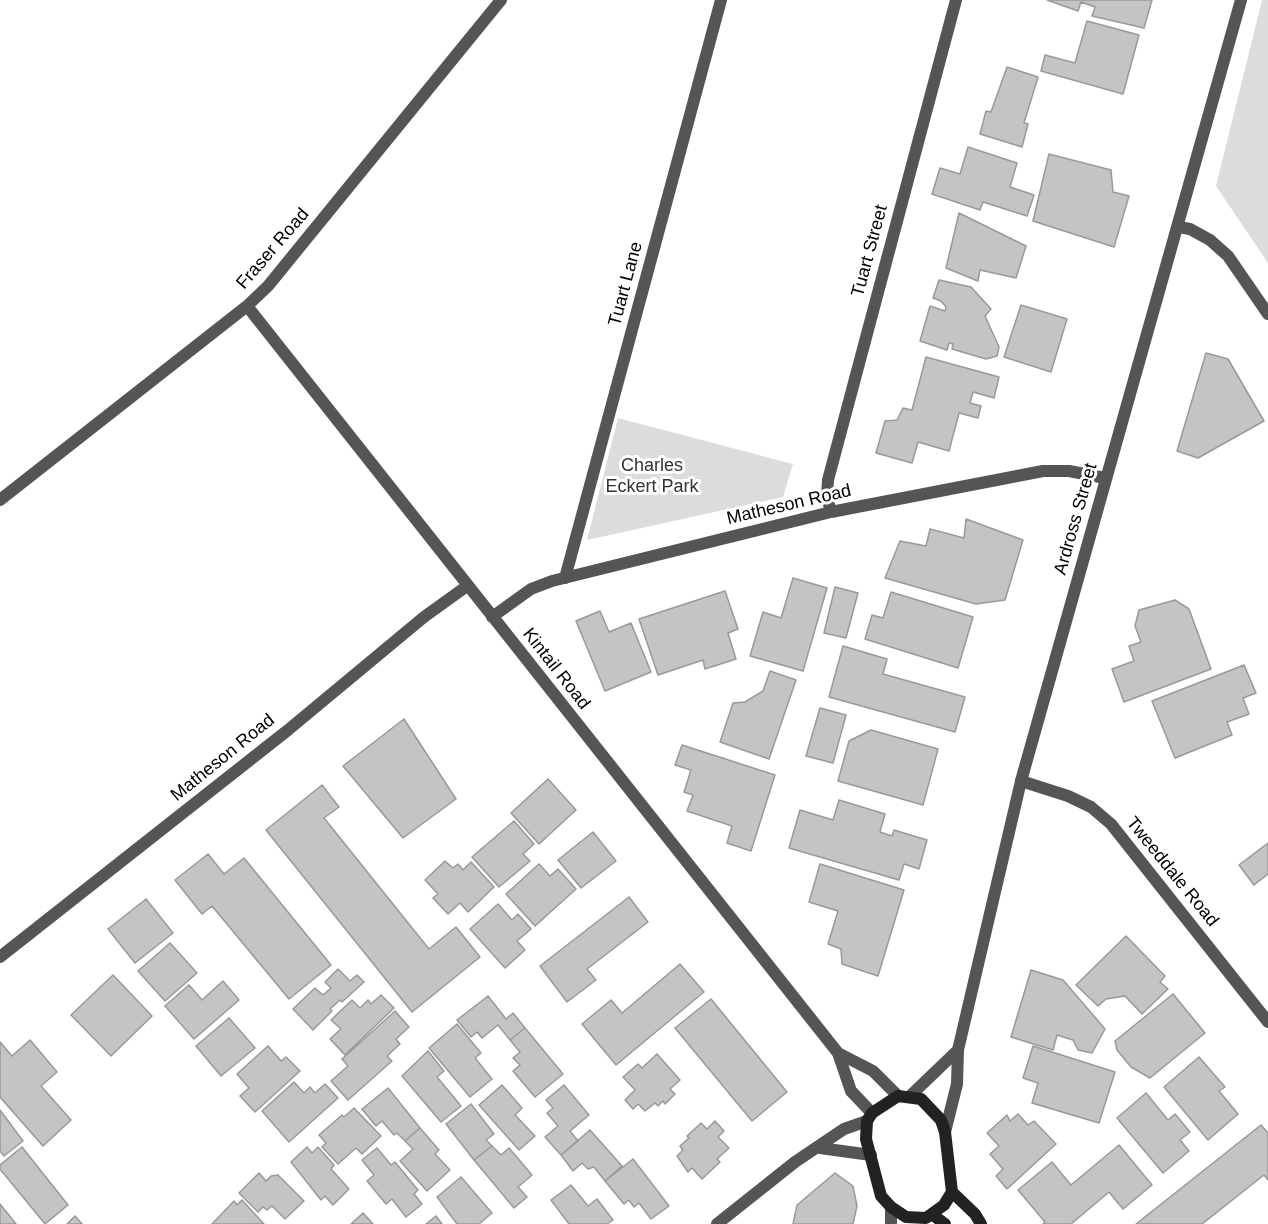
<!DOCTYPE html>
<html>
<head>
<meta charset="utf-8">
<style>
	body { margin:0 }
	canvas { display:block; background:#fff }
</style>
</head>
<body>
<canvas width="1268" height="1224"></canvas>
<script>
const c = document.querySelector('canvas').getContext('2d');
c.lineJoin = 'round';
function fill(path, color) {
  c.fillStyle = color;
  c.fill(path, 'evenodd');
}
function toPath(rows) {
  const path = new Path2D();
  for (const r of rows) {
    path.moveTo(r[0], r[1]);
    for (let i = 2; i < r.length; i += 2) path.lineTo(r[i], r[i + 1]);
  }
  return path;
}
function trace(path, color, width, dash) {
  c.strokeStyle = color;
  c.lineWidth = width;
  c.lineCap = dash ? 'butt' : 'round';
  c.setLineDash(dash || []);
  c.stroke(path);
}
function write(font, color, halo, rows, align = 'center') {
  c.font = font + ' Arial,sans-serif';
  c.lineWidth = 6;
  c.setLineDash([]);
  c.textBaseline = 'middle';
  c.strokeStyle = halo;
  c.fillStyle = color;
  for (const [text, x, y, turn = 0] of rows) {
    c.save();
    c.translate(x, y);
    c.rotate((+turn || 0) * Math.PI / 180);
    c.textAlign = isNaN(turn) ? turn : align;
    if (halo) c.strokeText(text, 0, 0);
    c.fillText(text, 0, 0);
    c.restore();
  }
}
const green = toPath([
	[1262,0,1268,0,1268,263,1216,186],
	[618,418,793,464,783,497,587,540]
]);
const building = toPath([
	[1047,0,1152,0,1144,28,1092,16,1095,7,1081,2,1078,11,1047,0],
	[1087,21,1139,35,1123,94,1041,71,1045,55,1075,63,1087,21],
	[1007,67,1038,77,1024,123,1028,124,1022,147,980,134,986,111,991,112,1007,67],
	[968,147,1017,163,1010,187,1034,195,1027,216,983,202,980,210,932,194,940,168,960,174,968,147],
	[1049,154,1111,170,1113,192,1129,196,1114,247,1033,221,1049,154],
	[959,213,1026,246,1016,278,980,270,978,281,946,268,959,213],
	[939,280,971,287,991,309,985,316,999,347,997,356,986,359,952,349,953,344,949,343,947,350,920,341,930,306,945,311,946,307,941,301,933,298,939,280],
	[1021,305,1067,319,1051,372,1004,357,1021,305],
	[1206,353,1228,359,1264,421,1198,458,1177,451,1206,353],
	[926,357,999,377,994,398,973,392,970,403,981,406,978,418,959,413,949,451,918,442,912,463,876,453,885,421,897,420,903,408,912,410,926,357],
	[966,519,1023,540,1005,600,976,604,885,578,900,541,926,546,930,529,964,538,966,519],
	[793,578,827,588,803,671,750,656,763,612,781,618,793,578],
	[835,587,858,593,846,638,824,633,835,587],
	[725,591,738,629,728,633,736,659,705,669,703,660,658,675,639,619,725,591],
	[891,592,973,617,958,668,865,639,872,615,883,618,891,592],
	[1175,600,1189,609,1211,669,1124,702,1112,669,1134,661,1129,646,1141,642,1135,626,1139,610,1175,600],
	[600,611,609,632,631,623,651,672,605,691,576,621,600,611],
	[843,646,887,659,883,674,965,697,955,732,829,697,843,646],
	[1244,665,1256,693,1243,698,1249,714,1227,722,1232,735,1175,758,1152,701,1244,665],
	[770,671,796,680,769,759,720,742,733,703,745,702,763,691,770,671],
	[820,708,846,715,833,763,806,756,820,708],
	[404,719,456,799,403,838,343,766,404,719],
	[871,730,938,749,923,805,838,781,849,741,871,730],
	[682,745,775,775,751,851,727,843,732,826,687,811,693,795,684,792,691,770,675,765,682,745],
	[548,779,576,810,539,844,511,813,548,779],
	[322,785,339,807,324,818,429,949,456,927,480,957,412,1012,266,830,322,785],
	[839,800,885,814,880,832,892,836,894,830,927,840,919,869,904,864,899,880,789,848,800,810,833,820,839,800],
	[514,821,534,844,523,854,530,861,499,887,472,857,514,821],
	[593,832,616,861,581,888,558,860,593,832],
	[1268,843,1268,874,1254,885,1239,865,1268,843],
	[208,854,224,874,244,858,331,965,289,999,212,906,202,914,175,880,208,854],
	[445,861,453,868,458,864,463,870,471,862,494,887,468,912,460,903,448,914,433,898,438,894,425,880,445,861],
	[539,864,550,876,558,869,576,889,535,926,506,894,539,864],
	[820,864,904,890,878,976,842,964,841,949,828,944,838,911,809,902,820,864],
	[629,897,648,922,587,969,596,980,567,1002,540,966,629,897],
	[146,899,173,933,135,963,108,929,146,899],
	[498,904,512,920,518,914,531,929,517,941,525,950,505,968,470,929,498,904],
	[1126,936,1165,976,1160,982,1168,989,1142,1014,1125,996,1106,999,1098,1006,1076,985,1126,936],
	[170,943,197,973,165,1001,138,971,170,943],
	[680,964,704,992,616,1065,582,1024,611,1000,622,1013,680,964],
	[338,969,350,981,357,975,364,982,342,1002,340,1000,330,1009,332,1011,313,1030,293,1009,315,988,323,995,331,988,325,982,338,969],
	[1031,970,1063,980,1105,1029,1092,1053,1078,1050,1073,1040,1057,1035,1053,1050,1011,1037,1031,970],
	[113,975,152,1016,111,1056,71,1015,113,975],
	[223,981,239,1000,194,1039,165,1006,189,985,202,1000,223,981],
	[1173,994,1205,1033,1150,1078,1131,1067,1117,1050,1115,1041,1173,994],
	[381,995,394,1008,345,1055,330,1039,341,1029,331,1020,352,1000,360,1008,368,1000,371,1004,381,995],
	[488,996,506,1019,513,1013,525,1028,510,1040,498,1025,482,1038,477,1032,471,1037,457,1020,488,996],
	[711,999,787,1092,752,1121,675,1028,711,999],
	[395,1011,409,1027,396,1039,400,1044,387,1056,392,1061,348,1100,331,1081,348,1066,342,1059,395,1011],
	[229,1018,255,1048,221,1076,196,1046,229,1018],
	[457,1024,481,1053,475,1058,492,1079,470,1097,429,1048,457,1024],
	[525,1028,563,1074,535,1097,513,1071,520,1065,513,1058,520,1052,510,1040,525,1028],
	[30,1040,57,1072,41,1086,71,1120,43,1146,0,1097,0,1042,12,1056,30,1040],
	[268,1046,281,1061,286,1057,300,1071,255,1112,240,1096,249,1088,237,1074,268,1046],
	[1033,1046,1115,1072,1099,1123,1032,1103,1038,1083,1023,1078,1033,1046],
	[428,1051,444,1071,437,1077,461,1106,441,1122,402,1076,428,1051],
	[657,1054,680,1080,670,1089,675,1094,665,1104,663,1101,658,1106,655,1103,645,1111,638,1104,633,1109,625,1100,635,1090,623,1077,638,1064,642,1068,657,1054],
	[1199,1057,1225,1087,1219,1091,1238,1114,1208,1140,1164,1087,1199,1057],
	[294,1082,304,1093,310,1087,315,1093,325,1084,338,1098,289,1142,262,1111,294,1082],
	[502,1085,522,1108,515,1115,535,1136,519,1150,479,1105,502,1085],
	[564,1085,589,1115,570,1131,578,1141,561,1155,545,1137,558,1126,547,1113,553,1108,546,1100,564,1085],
	[388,1088,420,1128,405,1141,397,1133,394,1135,382,1121,376,1126,362,1109,388,1088],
	[1146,1093,1168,1120,1175,1114,1190,1132,1180,1140,1189,1151,1163,1173,1117,1118,1146,1093],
	[471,1104,494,1134,486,1140,492,1146,474,1160,446,1124,471,1104],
	[354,1108,381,1136,362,1154,356,1148,338,1164,322,1147,326,1143,319,1135,342,1115,344,1117,354,1108],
	[0,1110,23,1141,4,1156,0,1151,0,1110],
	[1018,1114,1028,1125,1034,1121,1056,1144,1007,1189,996,1176,1003,1169,990,1154,999,1146,987,1133,1007,1115,1010,1121,1018,1114],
	[715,1121,724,1131,718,1137,729,1148,717,1159,720,1162,702,1179,692,1168,688,1172,677,1156,683,1150,680,1146,689,1138,687,1136,701,1123,707,1129,715,1121],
	[1261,1125,1268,1133,1268,1180,1264,1175,1202,1224,1136,1224,1261,1125],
	[420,1128,439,1150,435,1154,450,1170,427,1191,400,1161,413,1149,405,1141,420,1128],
	[590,1130,622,1166,605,1181,594,1167,588,1169,582,1163,573,1171,561,1155,590,1130],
	[1119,1145,1152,1185,1123,1209,1109,1192,1071,1224,1043,1224,1045,1222,1018,1190,1052,1162,1071,1185,1119,1145],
	[492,1146,501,1155,509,1148,532,1175,518,1187,527,1197,514,1208,474,1160,492,1146],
	[22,1147,68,1205,45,1224,0,1169,0,1165,22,1147],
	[307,1147,312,1153,318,1147,334,1165,331,1169,349,1189,333,1205,325,1196,321,1200,291,1162,307,1147],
	[377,1148,391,1165,395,1162,418,1190,414,1194,422,1204,406,1217,392,1199,386,1204,367,1181,374,1175,362,1160,377,1148],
	[633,1159,669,1206,651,1219,639,1203,634,1207,629,1200,624,1204,605,1181,633,1159],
	[259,1173,266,1181,271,1176,278,1175,304,1201,285,1219,272,1206,267,1210,263,1207,258,1212,239,1193,259,1173],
	[835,1173,853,1186,857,1206,853,1224,793,1224,797,1205,835,1173],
	[461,1177,492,1213,479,1224,457,1224,437,1197,461,1177],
	[571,1185,588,1206,597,1199,613,1220,607,1224,569,1224,551,1200,571,1185],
	[242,1200,264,1224,212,1224,234,1201,237,1205,242,1200],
	[0,1204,16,1224,0,1224,0,1204],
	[363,1213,373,1224,351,1224,363,1213],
	[75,1216,82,1224,67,1224,75,1216],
	[436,1216,442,1224,426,1224,436,1216]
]);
const service = toPath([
	[565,578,721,0]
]);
const minor = toPath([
	[1179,227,1190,229,1210,240,1228,256,1268,314],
	[247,306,838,1053,851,1091,872,1113],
	[0,500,247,306,268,286,501,0],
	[831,512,827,497,828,480,956,0],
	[492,617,531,589,552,581,831,512,1043,471,1069,471,1105,478],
	[1021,781,1068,796,1091,807,1111,824,1268,1022],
	[0,957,288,730,424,617,467,586],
	[838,1053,873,1071,898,1096]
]);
const tertiary = toPath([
	[909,1097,958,1050],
	[945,1132,957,1084,958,1050,1021,781,1241,0],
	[820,1148,871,1155],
	[717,1224,795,1162,844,1129,867,1121],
	[891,1224,891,1207]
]);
const secondary = toPath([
	[898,1096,921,1099,941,1120,945,1132,952,1192,944,1205,926,1218,906,1217,891,1207,881,1196,866,1139,867,1121,872,1113,898,1096],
	[952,1192,975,1214,981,1224],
	[933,1215,945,1224]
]);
const streetNames = [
	["Fraser Road",273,249,-49],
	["Tuart Street",870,251,-75],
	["Tuart Lane",626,284,-75],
	["Matheson Road",789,505,-13],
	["Ardross Street",1076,519,-74],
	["Kintail Road",556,669,52],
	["Matheson Road",223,758,-39],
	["Tweeddale Road",1172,872,51]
];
const parkNames = [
	["Charles",652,466],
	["Eckert Park",652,487]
];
fill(green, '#dcdcdc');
fill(building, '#c4c4c4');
trace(building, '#999', 1.5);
trace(service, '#555', 12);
trace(minor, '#555', 12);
trace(tertiary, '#555', 12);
trace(secondary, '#222', 12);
write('18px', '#000', '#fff', streetNames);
write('18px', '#333', '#fff', parkNames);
</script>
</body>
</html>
